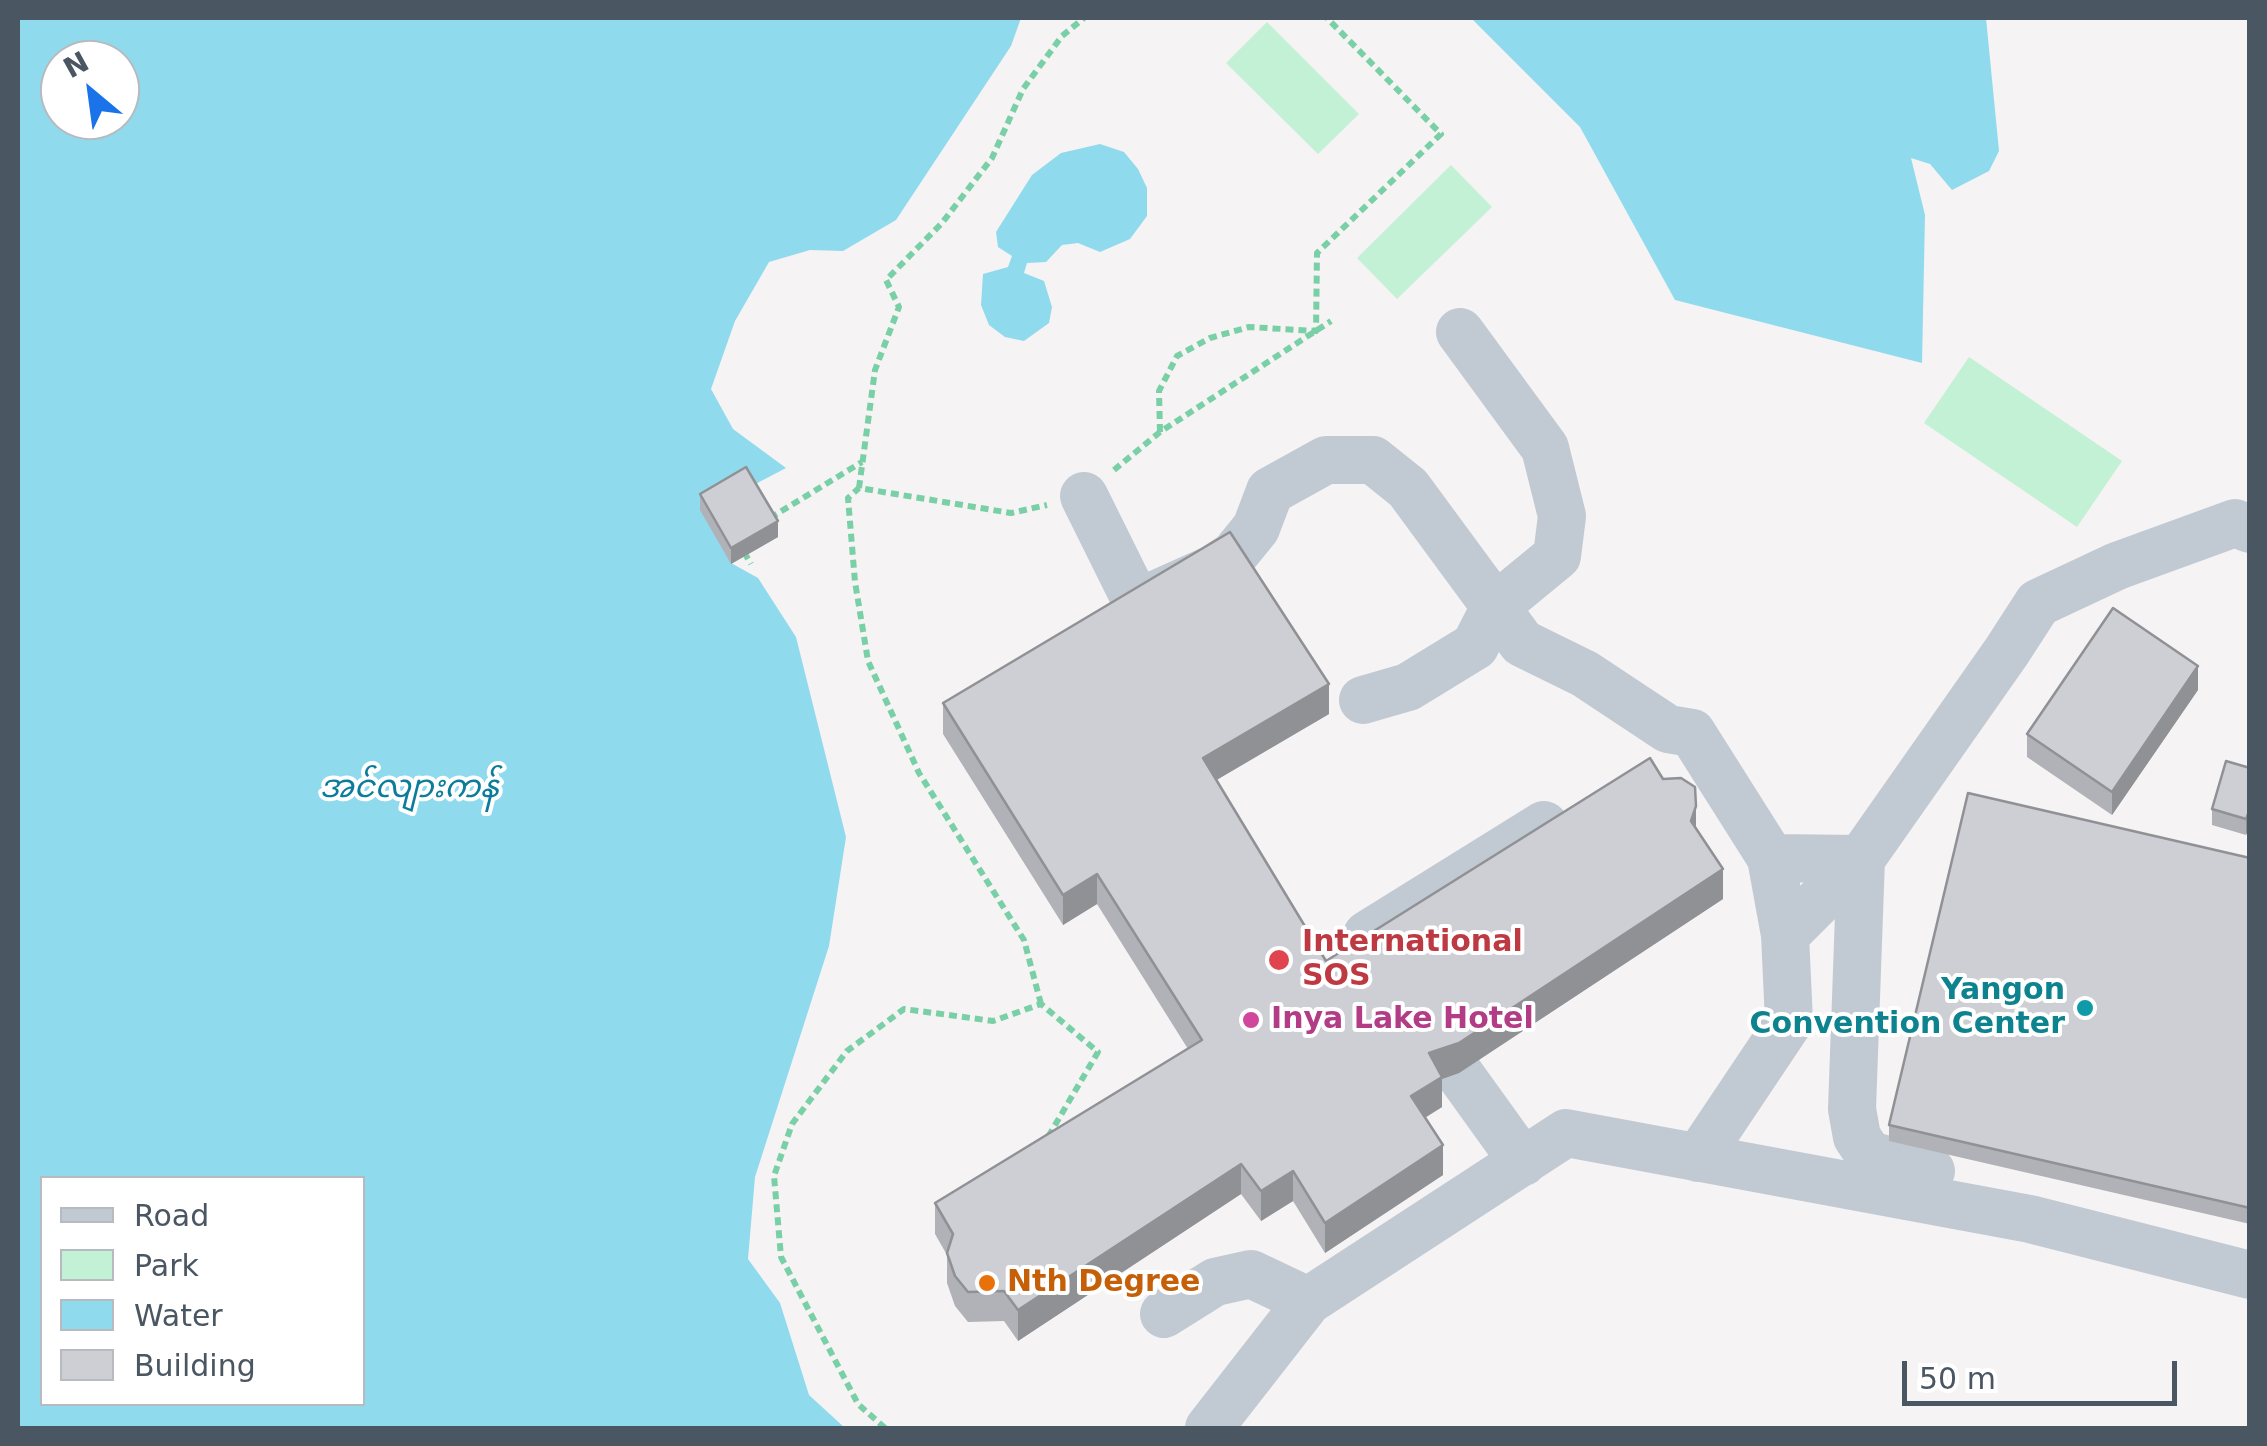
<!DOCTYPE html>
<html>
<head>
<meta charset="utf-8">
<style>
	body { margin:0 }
	#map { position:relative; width:2267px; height:1446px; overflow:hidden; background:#f5f3f3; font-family:"DejaVu Sans",sans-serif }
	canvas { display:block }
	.frame { position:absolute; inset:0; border:20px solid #4a5661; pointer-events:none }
	.legend { position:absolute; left:40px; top:1176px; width:325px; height:230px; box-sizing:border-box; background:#fff; border:2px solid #b7bbc0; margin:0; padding:12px 18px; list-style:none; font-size:30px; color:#4a5661 }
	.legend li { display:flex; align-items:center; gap:20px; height:50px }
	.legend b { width:50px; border:2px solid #b7bbc0 }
	.north { position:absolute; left:40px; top:40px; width:100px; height:100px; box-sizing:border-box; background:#fff; border:2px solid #b7bbc0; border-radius:50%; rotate:331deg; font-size:28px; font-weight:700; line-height:40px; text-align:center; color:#4a5661 }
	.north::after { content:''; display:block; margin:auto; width:35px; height:45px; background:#1a73e8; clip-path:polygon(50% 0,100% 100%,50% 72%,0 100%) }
	.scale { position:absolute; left:1902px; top:1361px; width:275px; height:45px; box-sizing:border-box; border:5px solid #4a5661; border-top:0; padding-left:12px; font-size:30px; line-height:35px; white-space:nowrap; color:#4a5661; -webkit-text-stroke:8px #fff; paint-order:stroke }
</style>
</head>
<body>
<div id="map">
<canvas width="2267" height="1446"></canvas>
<div class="frame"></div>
<ul class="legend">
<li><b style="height:12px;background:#c1cad2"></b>Road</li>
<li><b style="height:28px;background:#c3f1d5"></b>Park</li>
<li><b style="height:28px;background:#90daee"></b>Water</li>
<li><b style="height:28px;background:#cdcfd5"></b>Building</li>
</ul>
<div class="north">N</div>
<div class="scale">50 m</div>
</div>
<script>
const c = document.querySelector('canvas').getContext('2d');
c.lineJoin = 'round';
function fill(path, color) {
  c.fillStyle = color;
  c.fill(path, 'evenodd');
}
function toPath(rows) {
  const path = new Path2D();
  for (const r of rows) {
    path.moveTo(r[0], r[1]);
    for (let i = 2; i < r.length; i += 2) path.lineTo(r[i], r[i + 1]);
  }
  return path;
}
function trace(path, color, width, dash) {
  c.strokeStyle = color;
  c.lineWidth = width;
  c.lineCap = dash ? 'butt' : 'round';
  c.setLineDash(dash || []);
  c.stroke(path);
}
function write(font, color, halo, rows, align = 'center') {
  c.font = font + ' "DejaVu Sans","Noto Sans Myanmar",sans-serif';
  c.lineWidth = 8;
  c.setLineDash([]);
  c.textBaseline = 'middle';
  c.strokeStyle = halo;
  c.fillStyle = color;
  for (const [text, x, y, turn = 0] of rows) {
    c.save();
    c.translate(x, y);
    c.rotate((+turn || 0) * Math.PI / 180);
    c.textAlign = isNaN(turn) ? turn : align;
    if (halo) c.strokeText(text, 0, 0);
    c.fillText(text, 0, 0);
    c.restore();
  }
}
const green = toPath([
	[1267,22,1359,114,1318,154,1226,63],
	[1451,165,1492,207,1397,299,1357,258],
	[1969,357,2122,461,2077,527,1924,423]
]);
const water = toPath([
	[18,18,1021,18,1011,46,896,220,843,251,810,250,769,262,735,321,711,389,733,429,786,468,702,512,731,563,758,578,796,637,846,837,829,946,755,1177,748,1259,780,1303,809,1395,845,1428,18,1428,18,210,20,195],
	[60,60,120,60,120,120,60,120],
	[42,1178,362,1178,362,1404,42,1404],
	[1471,18,1986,18,1999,151,1989,171,1952,190,1930,164,1911,158,1925,215,1922,363,1675,300,1580,127],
	[1100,144,1124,152,1138,169,1147,188,1147,216,1130,239,1100,252,1078,243,1062,245,1046,262,1027,263,1024,273,1044,281,1052,307,1049,323,1024,341,1005,337,989,325,981,305,983,274,1008,267,1012,256,998,247,996,232,1032,175,1061,153]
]);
const path = toPath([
	[1160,432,1159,391,1177,356,1210,338,1249,327,1316,331,1317,253,1441,134,1327,18],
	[1114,470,1160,432,1331,321],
	[859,488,875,370,899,307,886,280,942,223,992,158,1023,89,1062,36,1084,18],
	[770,518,862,462],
	[744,552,751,564],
	[1041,1004,1024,940,919,773,868,661,855,582,848,498,859,488,1011,513,1047,505],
	[885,1428,858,1404,781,1257,774,1176,792,1124,847,1051,904,1009,993,1021,1041,1004,1098,1052,1048,1137]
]);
const minor = toPath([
	[1084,496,1137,603,1213,569,1234,555,1256,528,1270,491,1326,460,1373,460,1408,488,1522,643,1585,674,1668,729,1692,733,1771,858,1785,935,1789,1022,1698,1158],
	[1363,700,1408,687,1475,646,1495,607,1557,556,1562,516,1545,448,1460,332],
	[1771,858,1861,859,1852,1109,1857,1137,1869,1155,1931,1171],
	[1785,935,1861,859,2007,651,2038,603,2117,566,2235,523,2250,529],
	[1380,956,1367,935,1544,825],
	[1459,1073,1523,1162],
	[1164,1314,1215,1282,1251,1274,1308,1301],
	[1209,1428,1308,1301,1566,1133,2030,1219,2250,1275]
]);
const wall = toPath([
	[700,494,778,537,731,564,700,510],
	[2198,690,2112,815,2027,757,2027,734],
	[943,703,1329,714,1216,780,1326,961,1663,779,1696,828,1723,899,1459,1073,1442,1079,1442,1107,1425,1118,1443,1175,1325,1253,1293,1201,1261,1221,1241,1194,1018,1341,1004,1321,968,1322,955,1306,947,1283,947,1255,935,1234,935,1203,1188,1049,1097,904,1063,925,943,734],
	[2250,768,2250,825,2246,835,2212,825,2212,809],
	[2250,858,2250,1224,1889,1141,1889,1125]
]);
const shadedWall = toPath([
	[778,521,778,537,731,564,731,548],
	[2198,666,2198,690,2112,815,2112,792],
	[1329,684,1329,714,1203,788,1203,758],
	[1696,806,1696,836,1691,821],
	[2250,809,2250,825,2246,835,2246,819],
	[1723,869,1723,899,1459,1073,1442,1079,1442,1107,1411,1126,1411,1096,1429,1053],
	[1097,874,1097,904,1063,925,1063,895],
	[1443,1145,1443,1175,1325,1253,1325,1223],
	[1241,1164,1241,1194,1018,1341,1018,1310],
	[1293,1171,1293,1201,1261,1221,1261,1191]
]);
const building = toPath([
	[746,467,778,521,731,548,700,494,746,467],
	[1230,532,1329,684,1203,758,1326,961,1650,758,1663,779,1681,778,1695,787,1696,806,1691,821,1723,869,1459,1043,1429,1053,1442,1077,1411,1096,1443,1145,1325,1223,1293,1171,1261,1191,1241,1164,1018,1310,1004,1291,968,1292,955,1276,947,1253,953,1234,935,1203,1202,1040,1097,874,1063,895,943,703,1230,532],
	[2113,608,2198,666,2112,792,2027,734,2113,608],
	[2226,761,2250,768,2250,809,2246,819,2212,809,2226,761],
	[1968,793,2250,858,2250,1208,1889,1125,1968,793]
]);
const markers = [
	[1279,960,12,"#e0444e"],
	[2085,1008,10,"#0f9aa8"],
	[1251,1020,10,"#d1479c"],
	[987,1283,10,"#e8710a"]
];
const healthNames = [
	["International",1302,943],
	["SOS",1302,977]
];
const cultureNames = [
	["Yangon",2065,991],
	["Convention Center",2065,1025]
];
const hotelNames = [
	["Inya Lake Hotel",1271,1020]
];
const foodNames = [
	["Nth Degree",1007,1283]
];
const waterNames = [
	["အင်လျားကန်",409,789]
];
fill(green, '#c3f1d5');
fill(water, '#90daee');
trace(path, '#7ad0a6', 6, [8, 5]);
trace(minor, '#c1cad2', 48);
fill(wall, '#b0b2b7');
fill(shadedWall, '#909195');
fill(building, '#cdcfd5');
trace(building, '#909195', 2.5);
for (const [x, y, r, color] of markers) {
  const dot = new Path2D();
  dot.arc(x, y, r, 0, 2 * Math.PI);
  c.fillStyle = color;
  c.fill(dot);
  trace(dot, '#fff', 4);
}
write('bold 30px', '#be3a42', '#fff', healthNames, 'left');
write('bold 30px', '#0d838f', '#fff', cultureNames, 'right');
write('bold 30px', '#b23c85', '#fff', hotelNames, 'left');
write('bold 30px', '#c56008', '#fff', foodNames, 'left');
write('italic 32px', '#0c7c9b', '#fff', waterNames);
</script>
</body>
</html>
